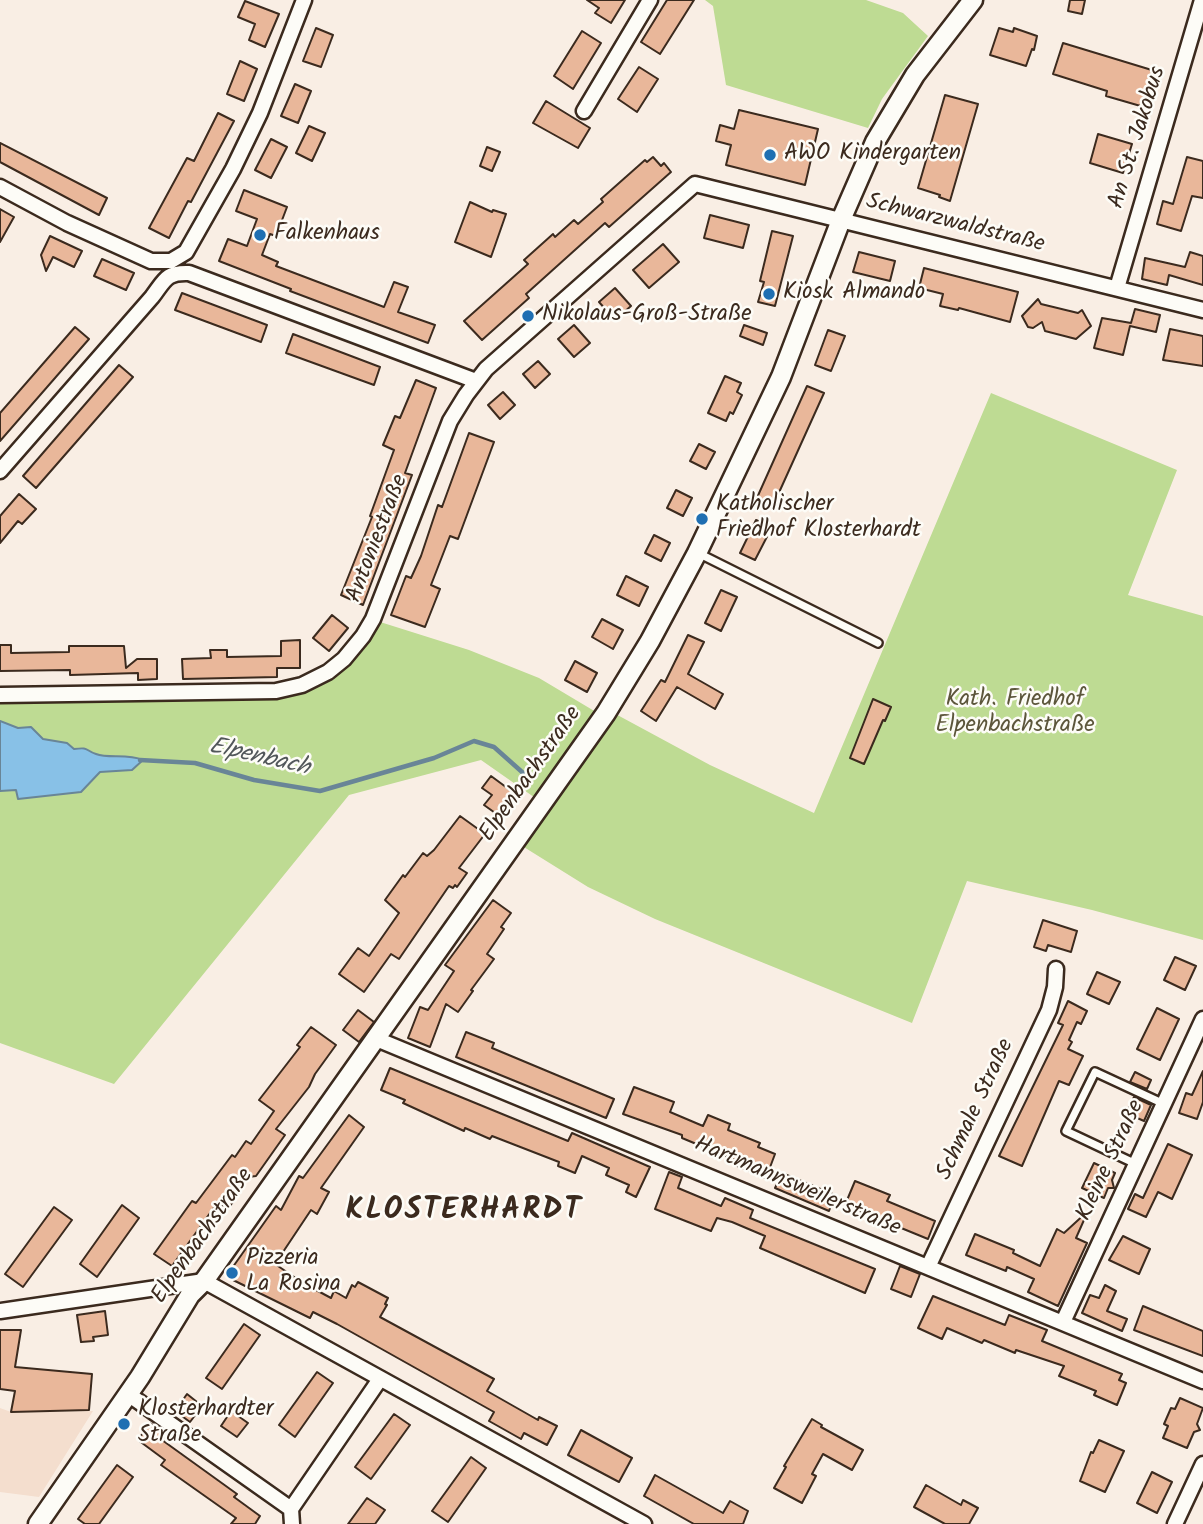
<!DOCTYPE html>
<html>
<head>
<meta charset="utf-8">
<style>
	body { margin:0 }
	canvas { display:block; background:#f9eee4 }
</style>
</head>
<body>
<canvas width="1203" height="1524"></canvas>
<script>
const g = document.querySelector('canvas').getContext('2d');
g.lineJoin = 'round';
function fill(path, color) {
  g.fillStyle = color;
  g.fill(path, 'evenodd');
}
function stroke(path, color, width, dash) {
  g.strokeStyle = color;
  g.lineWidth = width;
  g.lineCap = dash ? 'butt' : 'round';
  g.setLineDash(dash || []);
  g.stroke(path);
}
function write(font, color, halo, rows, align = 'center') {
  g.font = font + ' Kalam,sans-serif';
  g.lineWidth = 5;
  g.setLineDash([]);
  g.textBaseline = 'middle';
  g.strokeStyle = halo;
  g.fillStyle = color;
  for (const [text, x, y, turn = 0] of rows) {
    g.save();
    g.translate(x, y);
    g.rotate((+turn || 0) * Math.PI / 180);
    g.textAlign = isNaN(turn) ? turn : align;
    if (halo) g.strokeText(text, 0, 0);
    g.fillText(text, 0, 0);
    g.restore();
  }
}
fill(new Path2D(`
	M0,1408L11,1412L93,1411L39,1497L0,1492Z`), '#f4dece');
fill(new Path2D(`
	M705,0H866L903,13L928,36L882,99L868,128L726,85L713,6Z
	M991,393L1177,470L1128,595L1203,616V940L1092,910L967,881L912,1023L655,919L588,887L519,844L610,711L710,765L814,813Z
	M377,621L469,650L539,678L601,715L541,802L481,760L349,795L114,1084L0,1043V700L305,688Z`), '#bedb93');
const water = new Path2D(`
	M0,721L18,728L31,727L43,739L67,743L74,749C90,747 84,750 96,754C109,759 127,753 143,760L132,770L100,772L81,792L18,799L16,790L0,791Z`);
fill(water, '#88c1e7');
stroke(water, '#698597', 2);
stroke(new Path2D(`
	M140,760L195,763L254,780L320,791L434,758L474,741L494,747L531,780`), '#698597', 4.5);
const building = new Path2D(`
	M587,0H625L611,23L595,13L599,8Z
	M667,0H694L660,54L641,42Z
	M1070,0H1085L1082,14L1068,11Z
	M245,1L279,14L265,47L249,40L255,24L238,17Z
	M316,28L333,35L321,67L303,61Z
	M999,28L1013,32L1014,28L1037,36L1034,50L1032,49L1026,66L990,55Z
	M582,31L601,43L573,89L554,76Z
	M1063,43L1155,71L1144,107L1106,96L1107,91L1053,74Z
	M240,61L257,69L244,101L227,94Z
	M639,67L658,79L637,112L618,99Z
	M295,84L311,91L298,123L281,116Z
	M945,95L978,104L950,201L939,197L940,195L918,188Z
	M546,101L590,128L578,148L533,123Z
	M739,110L818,129L805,185L726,165L731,145L716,141L720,125L734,129Z
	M218,113L234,121L191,202L188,201L169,238L149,228L187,158L194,161Z
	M309,126L325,133L312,161L296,153Z
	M1098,134L1132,144L1123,173L1090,163Z
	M271,139L287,147L271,178L255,170Z
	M0,143L107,198L99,215L0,162Z
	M487,147L500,152L492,171L480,166Z
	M653,157L661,166L664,163L671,172L609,227L605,223L526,294L529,298L482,340L464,321L528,264L524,260L553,234L555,237L574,220L578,224L603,202L601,199L645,160L647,162Z
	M1187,157L1203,161V198L1192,196L1181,231L1157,224L1163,201L1173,204Z
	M244,190L287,207L276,236L270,234L262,255L278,262L276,266L384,307L394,282L408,287L398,312L435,325L428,343L290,291L291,289L219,261L228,239L247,246L257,219L236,211Z
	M470,202L492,212L493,210L506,214L491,257L455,242Z
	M0,209L14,217L0,242Z
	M710,215L749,225L743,248L704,238Z
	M772,231L793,236L775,306L758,302L764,282L760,281Z
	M50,236L82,251L74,267L53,257L46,271L41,255Z
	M663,244L679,262L649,288L633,270Z
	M859,252L895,261L890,281L853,272Z
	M1190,252L1203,256V285L1169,275L1167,285L1142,279L1145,258L1185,267Z
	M102,259L134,273L126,290L94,276Z
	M924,268L1018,292L1010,322L959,308L958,310L940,306L943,294L919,288Z
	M615,288L631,306L615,320L599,302Z
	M182,293L267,325L261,342L175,310Z
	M1038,299L1041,304L1078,313L1082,310L1091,326L1076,339L1045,331L1042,322L1033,328L1028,327L1022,316Z
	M1135,309L1160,315L1156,332L1130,326L1123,355L1094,348L1102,318L1131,323Z
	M574,325L590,343L574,357L558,339Z
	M744,325L767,333L763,345L740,336Z
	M75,327L89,339L0,441V413Z
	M1170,329L1203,336V366L1163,360Z
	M828,330L845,336L831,371L815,365Z
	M293,334L380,367L374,385L286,353Z
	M538,361L550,374L535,388L523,374Z
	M119,365L133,377L36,488L23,476Z
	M725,376L741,383L737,392L742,395L733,414L730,412L726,421L708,413Z
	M416,380L436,388L405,473L412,475L363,605L341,595L372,517L370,516L394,450L383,445L395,416L400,418Z
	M807,386L824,393L772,508L756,500Z
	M503,392L515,405L500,419L488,405Z
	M469,433L494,442L458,539L450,536L431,585L440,589L425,627L391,615L406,576L411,578L421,556L438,505L442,507Z
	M699,444L715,452L706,469L690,461Z
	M676,490L692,498L683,516L667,508Z
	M19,494L36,509L22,524L18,521L0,543V516Z
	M756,520L772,527L755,560L740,553Z
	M654,535L670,543L661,561L645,553Z
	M626,576L648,587L639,606L617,595Z
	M721,590L737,597L721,631L705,623Z
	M332,615L348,628L329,651L313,638Z
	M602,619L623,630L613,649L592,637Z
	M688,635L704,642L688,674L723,694L715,709L677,687L656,721L641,711L661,680L665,682Z
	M300,640V668H277V677L183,679L182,659L211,658L210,650H227V657L281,656V641Z
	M0,645H11V653L69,652V646H124L126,668L137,659H157V679L138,680V673L70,675V670L0,671Z
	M575,661L597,673L587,692L565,680Z
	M873,699L891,707L885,721L883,720L864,764L850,758Z
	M491,776L514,793L498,815L484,805L492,795L482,788Z
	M460,816L485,834L459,868L467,873L457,887L455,885L453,888L449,886L399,959L391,954L364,992L339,974L358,948L369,956L399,913L385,900L403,875L405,877L423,853L427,856L434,850Z
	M493,900L511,913L501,927L504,929L487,954L494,959L471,990L473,991L458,1012L446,1004L430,1047L408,1038L420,1007L428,1010L454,971L445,965Z
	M1043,920L1077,931L1071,952L1048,945L1046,951L1034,947Z
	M1175,957L1196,966L1185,990L1164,980Z
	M1097,972L1120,982L1109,1004L1087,994Z
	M1068,1001L1087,1011L1081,1024L1077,1022L1069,1040L1072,1042L1068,1049L1083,1056L1069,1085L1059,1081L1022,1166L999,1156L1063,1025L1058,1023Z
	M1157,1008L1179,1019L1160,1060L1137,1049Z
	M358,1010L374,1022L359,1042L343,1030Z
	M311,1027L336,1045L315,1074L309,1087L276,1129L285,1135L256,1176L241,1178L243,1187L228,1209L218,1202L172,1266L154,1254L192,1201L196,1203L232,1155L235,1157L246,1141L251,1144L274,1111L259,1100L300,1047L297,1045Z
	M466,1032L494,1043L492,1048L614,1099L606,1118L456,1057Z
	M390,1068L568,1141L572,1133L650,1167L636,1197L626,1192L629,1185L606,1175L609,1168L582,1156L575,1173L558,1166L559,1162L492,1136L490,1139L465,1128L464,1131L403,1103L405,1100L381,1090Z
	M1203,1071V1102L1197,1119L1179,1113L1186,1093L1192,1095Z
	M1135,1072L1151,1080L1147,1089L1130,1082Z
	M634,1087L674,1102L670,1112L703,1126L708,1115L730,1124L728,1130L760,1143L758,1147L775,1154L766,1178L735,1165L737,1161L682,1138V1135L623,1114Z
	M1134,1097L1151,1105L1144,1121L1126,1113Z
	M349,1115L364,1127L321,1188L329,1192L317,1214L311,1210L275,1264L303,1283L331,1298L334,1291L346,1298L352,1285L355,1287L358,1282L388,1298L385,1304L387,1305L380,1317L494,1379L487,1391L538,1420L539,1417L557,1426L547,1445L524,1433L521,1439L489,1421L494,1412L337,1324L313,1312L310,1318L231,1279L230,1271L276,1206L281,1210L299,1176L303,1178Z
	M1168,1144L1192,1155L1172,1199L1158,1192L1146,1217L1128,1209L1135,1194L1143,1198Z
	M1094,1163L1115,1173L1112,1180L1114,1188H1108L1104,1198L1082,1188Z
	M669,1172L682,1177L678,1188L721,1206L725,1198L753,1210L750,1218L875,1269L865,1293L760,1248L765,1236L732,1222L717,1218L711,1231L655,1209Z
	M782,1173L835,1195L829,1211L775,1188Z
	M855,1181L890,1195L887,1201L935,1221L928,1239L845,1205Z
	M122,1205L139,1218L97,1277L80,1264Z
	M54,1207L72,1220L23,1287L5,1274Z
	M1088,1211L1076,1238L1087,1243L1058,1306L1028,1292L1034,1279L1007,1267L1006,1271L966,1255L975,1234L1014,1250L1013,1253L1040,1266L1057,1229L1064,1233Z
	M1123,1236L1150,1249L1139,1274L1109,1260Z
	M900,1266L920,1274L911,1297L891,1289Z
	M1105,1285L1116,1291L1107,1311L1127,1319L1122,1331L1082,1313L1090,1295L1099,1298Z
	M933,1296L1005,1325L1009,1315L1047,1330L1042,1341L1122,1374L1119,1380L1126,1383L1117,1405L1094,1395L1096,1391L1059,1376L1064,1366L1016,1350L1015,1353L984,1340L982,1343L947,1328L942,1339L918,1328Z
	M1143,1306L1203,1331V1356L1134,1330Z
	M105,1311L108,1335L93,1337L94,1341L81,1342L77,1315Z
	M244,1324L260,1335L222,1389L206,1378Z
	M0,1330H21L15,1367L92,1374L89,1410L11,1412L15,1391L0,1389Z
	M317,1372L333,1383L295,1437L279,1425Z
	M187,1394L202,1406L190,1422L175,1411Z
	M1180,1398L1203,1408L1197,1424L1200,1430L1194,1432L1187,1448L1163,1438L1168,1426L1164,1424L1171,1408L1175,1409Z
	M231,1411L248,1423L237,1437L221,1426Z
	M394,1414L410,1425L371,1479L355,1467Z
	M812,1419L822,1425L821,1427L863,1450L852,1470L823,1454L812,1474L816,1476L802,1503L774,1488L786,1467L784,1466Z
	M150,1423L166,1434L162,1440L237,1494L234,1497L260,1516L255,1524H231L236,1518L161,1465L165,1460L138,1440Z
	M581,1430L632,1458L619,1482L568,1455Z
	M1099,1440L1124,1451L1105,1492L1080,1481L1091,1452L1093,1453Z
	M471,1457L486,1468L448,1522L432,1511Z
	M117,1465L133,1477L99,1524H85L78,1519Z
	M1152,1472L1172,1482L1157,1513L1137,1503Z
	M655,1475L723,1513L730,1501L748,1511L743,1524H694L644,1496Z
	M926,1485L961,1505L963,1500L978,1508L969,1524H945L914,1507Z
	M367,1498L385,1510L375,1524H348Z`);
fill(building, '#e9b79a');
stroke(building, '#3b2a1e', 2);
const service = new Path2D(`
	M698,553L878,643
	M1136,1164L1066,1131L1095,1072L1164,1104`);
const minor = new Path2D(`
	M584,111L650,0
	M0,187L67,223L151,261H171L186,252L233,169L260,113L304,0
	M1117,288L1202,0
	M0,471L152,297C165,280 166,272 189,273L476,381
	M0,695L276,691L302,685L328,672L344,659L363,636L373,619L450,421L466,395L486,369L695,184L1203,310
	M374,1038L1203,1381
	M928,1267L1049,1010L1055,987L1056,969
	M0,1311L204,1281L644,1524
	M1063,1322L1203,1019
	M128,1394L291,1509
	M292,1524L291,1509L380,1379
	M1175,1524L1203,1464`);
const tertiary = new Path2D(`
	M38,1524L140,1377L190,1295L204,1281L606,713L650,641L697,553L781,377L841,220L875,142L915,75L973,0`);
stroke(service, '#3b2a1e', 12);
stroke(minor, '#3b2a1e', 19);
stroke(tertiary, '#3b2a1e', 23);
stroke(service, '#fdfcf7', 7);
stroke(minor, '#fdfcf7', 14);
stroke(tertiary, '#fdfcf7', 18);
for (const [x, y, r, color] of [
	[770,155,7,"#1f6fb2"],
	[260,235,7,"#1f6fb2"],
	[769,294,7,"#1f6fb2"],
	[528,316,7,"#1f6fb2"],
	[702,519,7,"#1f6fb2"],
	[232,1273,7,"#1f6fb2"],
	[124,1424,7,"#1f6fb2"]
]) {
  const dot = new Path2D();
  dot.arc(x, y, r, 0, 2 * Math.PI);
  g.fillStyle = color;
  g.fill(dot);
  stroke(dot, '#fdfcf7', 2.5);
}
write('23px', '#3b2a1e', '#fdfcf7', [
	["An St. Jakobus",1139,138,-73],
	["Schwarzwaldstraße",955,225,14],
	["Antoniestraße",379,539,-69],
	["Elpenbachstraße",532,775,-55],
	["Schmale Straße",977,1110,-65],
	["Kleine Straße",1112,1161,-65],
	["Hartmannsweilerstraße",797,1188,23],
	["Elpenbachstraße",204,1237,-55]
]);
write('23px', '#3b2a1e', '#fdfcf7', [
	["AWO Kindergarten",784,155],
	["Falkenhaus",274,235],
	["Kiosk Almando",783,294],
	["Nikolaus-Groß-Straße",542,316],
	["Katholischer",716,506],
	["Friedhof Klosterhardt",716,532],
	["Pizzeria",246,1260],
	["La Rosina",246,1286],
	["Klosterhardter",138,1411],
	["Straße",138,1437]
], 'left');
write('23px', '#5c563b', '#fdfcf7', [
	["Kath. Friedhof",1015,701],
	["Elpenbachstraße",1015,727]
]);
write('italic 24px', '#52575a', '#fdfcf7', [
	["Elpenbach",259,759,13]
]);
g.letterSpacing = '2px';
write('bold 30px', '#3b2a1e', '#fdfcf7', [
	["KLOSTERHARDT",464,1213]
]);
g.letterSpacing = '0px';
</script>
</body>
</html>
